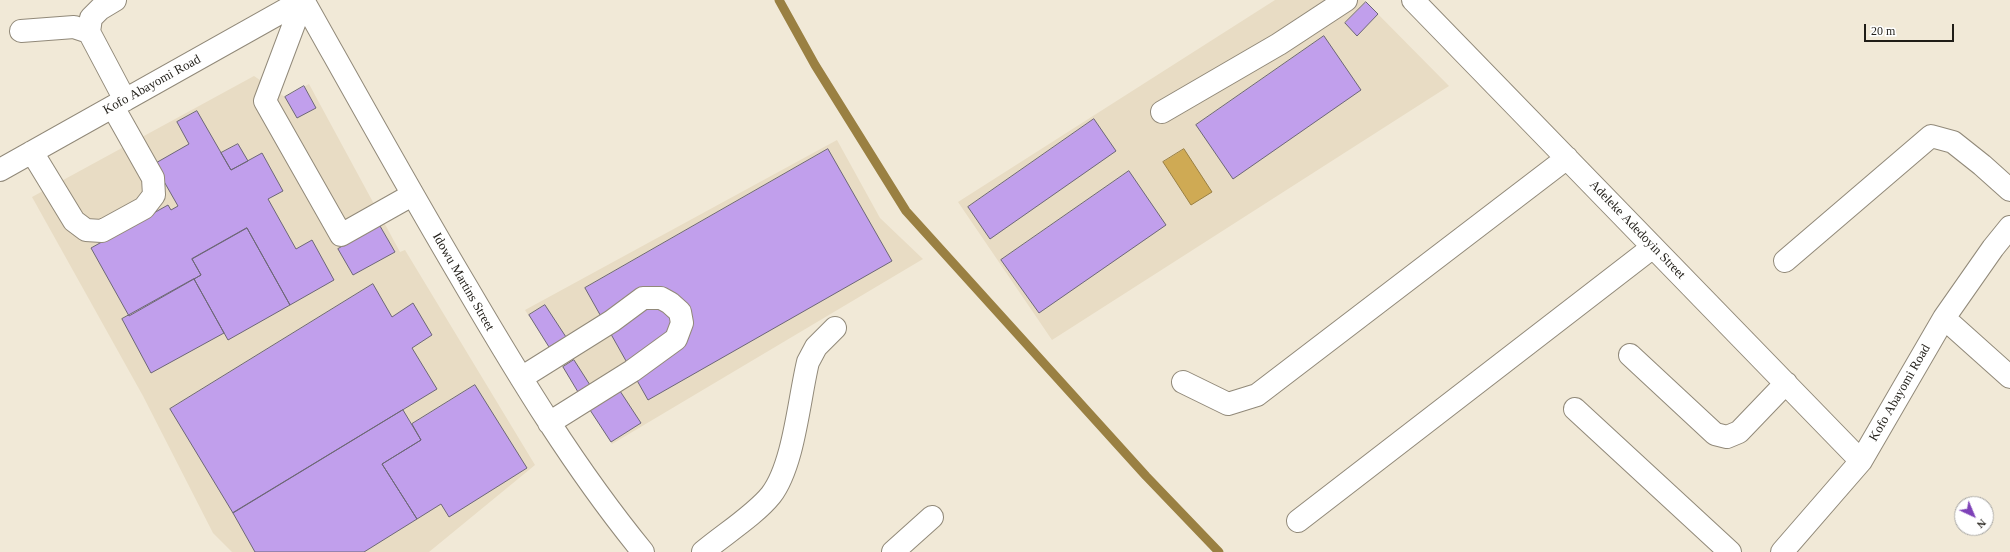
<!DOCTYPE html>
<html>
<head>
<meta charset="utf-8">
<style>
	body { margin:0 }
	#map { position:relative; width:2010px; height:552px; overflow:hidden; background:#f1e9d7; font-family:Georgia,serif }
	canvas { display:block }
	.north { position:absolute; left:1954px; top:496px; width:40px; height:40px; box-sizing:border-box; background:#fff; border:1px solid #a6a5a2; border-radius:50%; rotate:136deg; font-size:11px; font-weight:700; line-height:16px; text-align:center; color:#201d17 }
	.north::after { content:''; display:block; margin:auto; width:14px; height:18px; background:#7d41b7; clip-path:polygon(50% 0,100% 100%,50% 72%,0 100%) }
	.scale { position:absolute; left:1864px; top:24px; width:90px; height:18px; box-sizing:border-box; border:2px solid #201d17; border-top:0; padding-left:5px; font-size:12px; line-height:14px; white-space:nowrap; color:#201d17; -webkit-text-stroke:3px #fff; paint-order:stroke }
</style>
</head>
<body>
<div id="map">
<canvas width="2010" height="552"></canvas>
<div class="north">N</div>
<div class="scale">20 m</div>
</div>
<script>
const g = document.querySelector('canvas').getContext('2d');
g.lineJoin = 'round';
function fill(path, color) {
  g.fillStyle = color;
  g.fill(path, 'evenodd');
}
function stroke(path, color, width, dash) {
  g.strokeStyle = color;
  g.lineWidth = width;
  g.lineCap = dash ? 'butt' : 'round';
  g.setLineDash(dash || []);
  g.stroke(path);
}
function write(font, color, halo, rows, align = 'center') {
  g.font = font + ' Georgia,serif';
  g.lineWidth = 3;
  g.setLineDash([]);
  g.textBaseline = 'middle';
  g.strokeStyle = halo;
  g.fillStyle = color;
  for (const [text, x, y, turn = 0] of rows) {
    g.save();
    g.translate(x, y);
    g.rotate((+turn || 0) * Math.PI / 180);
    g.textAlign = isNaN(turn) ? turn : align;
    if (halo) g.strokeText(text, 0, 0);
    g.fillText(text, 0, 0);
    g.restore();
  }
}
fill(new Path2D(`
	M1275,0H1364L1449,86L1052,340L958,202Z
	M254,76L285,97L309,84L400,252L405,250L535,465L429,552H232L213,533L143,396L32,197Z
	M837,140L880,218L923,259L612,444L525,310Z`), '#e8dcc4');
const water = new Path2D(`
	M1184,149L1212,192L1191,205L1163,162Z`);
fill(water, '#cfaa54');
stroke(water, '#9a8042', 1);
stroke(new Path2D(`
	M779,0L815,65L906,211L1146,476L1219,552`), '#9a8042', 9);
const building = new Path2D(`
	M1366,2L1378,14L1357,36L1345,23Z
	M1324,36L1361,90L1233,179L1196,125Z
	M304,86L316,108L297,118L285,97Z
	M197,111L231,170L262,153L283,191L268,199L296,249L312,240L334,280L290,305L247,228L192,259L201,275L129,316L91,248L168,205L171,210L178,206L154,164L189,144L177,122Z
	M1094,119L1116,151L990,239L968,207Z
	M238,144L248,161L231,170L221,153Z
	M828,149L892,261L648,400L585,288Z
	M1129,171L1166,225L1039,313L1001,260Z
	M380,226L395,252L353,275L338,249Z
	M247,228L290,305L228,340L194,279L201,275L192,259Z
	M194,279L224,333L151,373L122,319Z
	M373,284L392,317L413,303L432,335L412,348L437,389L233,513L170,409Z
	M545,305L566,337L549,347L529,315Z
	M574,360L590,385L578,392L563,367Z
	M475,385L527,468L449,517L441,504L417,519L382,464L421,440L412,424Z
	M620,391L641,423L611,442L590,410Z
	M403,410L421,440L382,464L417,519L364,552H255L233,513Z`);
fill(building, '#c19fec');
stroke(building, '#6d6777', 1);
const minor = new Path2D(`
	M115,0L100,9L91,18L89,32L125,100
	M303,0C357,96 410,192 466,286C520,378 575,469 643,552
	M303,0L265,101L341,235L412,195
	M1413,0L1861,461
	M21,31L74,27L89,32
	M1162,112L1279,44L1346,0
	M32,152L74,221L86,230L102,231L144,208L154,195L153,178L113,107
	M0,170L303,0
	M1785,261L1931,136L1953,142L1982,165L2010,190
	M1944,318L2010,377
	M1630,355L1715,434L1727,437L1739,432L1786,383
	M521,378L612,321L643,298H661L670,303L680,312L682,323L676,339L632,371L549,423
	M1183,382L1228,404L1257,395L1567,158
	M1575,409L1730,552
	M1298,521L1653,247
	M703,552C723,535 755,515 771,495C794,465 799,399 808,362L816,347L835,328
	M893,552L932,517
	M1782,552L1861,461L1944,318L1993,248L2010,227`);
stroke(minor, '#918979', 24);
stroke(minor, '#fff', 22);
write('13px', '#201d17', '#fff', [
	["Kofo Abayomi Road",152,85,-29],
	["Adeleke Adedoyin Street",1637,230,46],
	["Idowu Martins Street",463,282,60],
	["Kofo Abayomi Road",1900,393,-60]
]);
</script>
</body>
</html>
